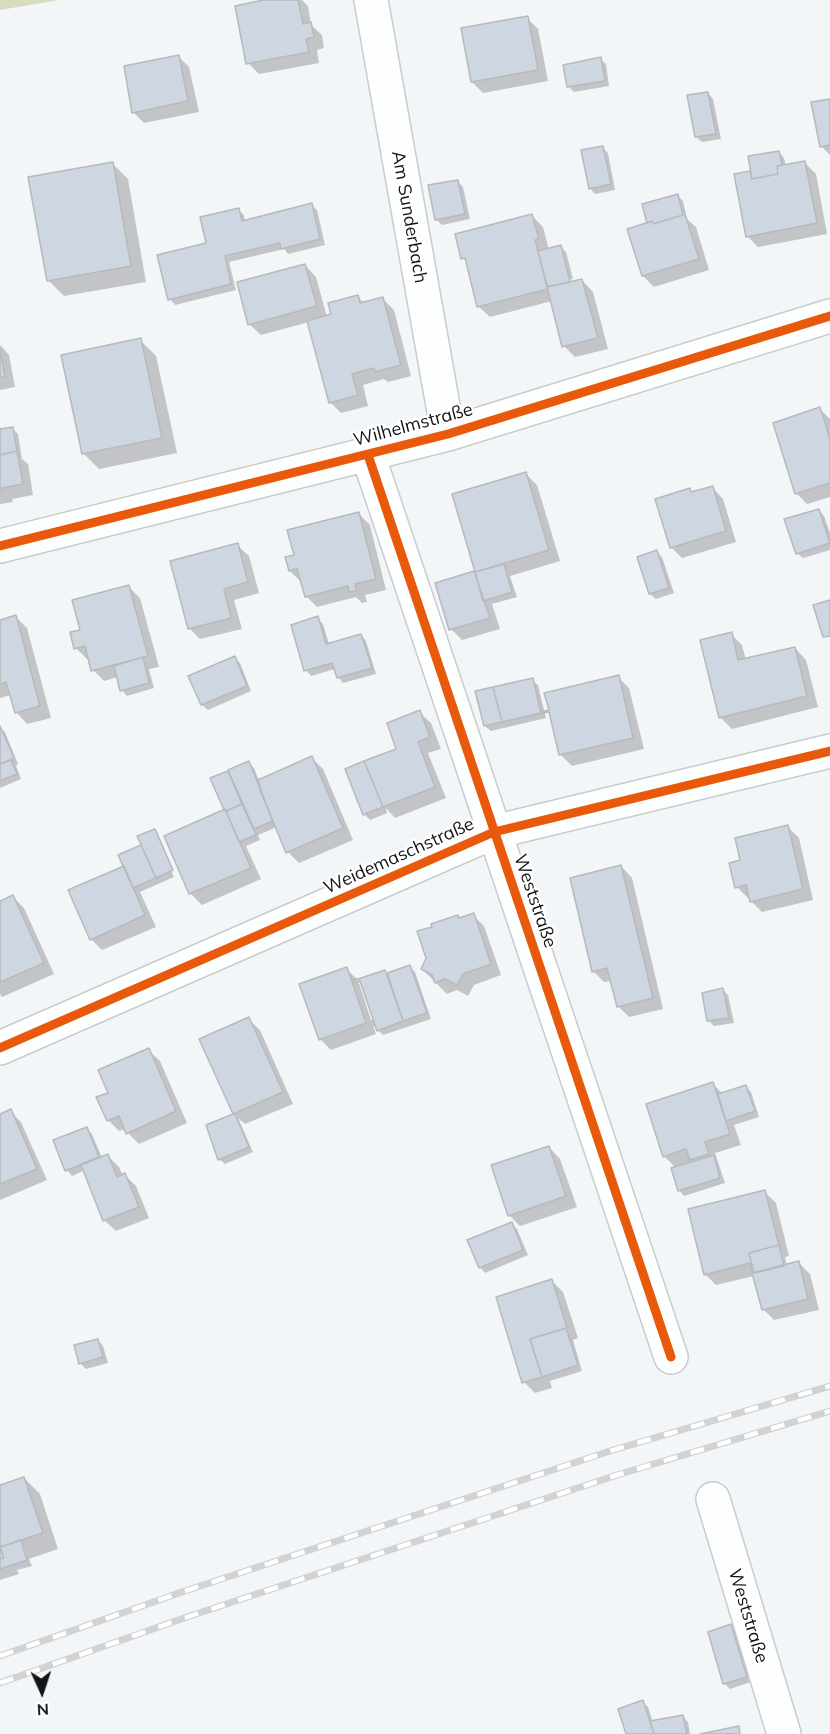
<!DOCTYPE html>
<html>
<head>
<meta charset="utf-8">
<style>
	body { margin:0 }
	#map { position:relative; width:830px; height:1734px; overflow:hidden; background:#f3f6f9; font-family:Mulish,sans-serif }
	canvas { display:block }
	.north { position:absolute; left:12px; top:1662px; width:60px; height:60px; -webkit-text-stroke:4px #fff; paint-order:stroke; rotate:177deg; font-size:16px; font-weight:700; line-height:24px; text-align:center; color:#121416 }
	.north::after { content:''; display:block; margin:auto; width:21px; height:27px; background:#121416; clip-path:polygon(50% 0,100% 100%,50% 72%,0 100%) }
</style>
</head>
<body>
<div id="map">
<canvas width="830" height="1734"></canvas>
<div class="north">N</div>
</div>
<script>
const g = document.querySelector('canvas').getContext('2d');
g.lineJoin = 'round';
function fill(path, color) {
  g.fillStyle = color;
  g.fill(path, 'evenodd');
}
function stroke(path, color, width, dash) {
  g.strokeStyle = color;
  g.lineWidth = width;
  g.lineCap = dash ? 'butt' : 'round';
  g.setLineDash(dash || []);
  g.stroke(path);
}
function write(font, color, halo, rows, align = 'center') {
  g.font = font + ' Mulish,sans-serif';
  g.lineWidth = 4.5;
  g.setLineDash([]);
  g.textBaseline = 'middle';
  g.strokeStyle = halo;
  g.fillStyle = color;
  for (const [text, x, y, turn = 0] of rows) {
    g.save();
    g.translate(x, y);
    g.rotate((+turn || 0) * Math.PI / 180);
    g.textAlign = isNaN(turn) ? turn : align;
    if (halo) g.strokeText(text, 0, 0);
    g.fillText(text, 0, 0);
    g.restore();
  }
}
fill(new Path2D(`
	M0,0H59L0,10Z`), '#d8ddc0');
fill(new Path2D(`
	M272,0H302L308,6L311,25L322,35L324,48L317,50L319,63L259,74L248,63Z
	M527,18L538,29L548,81L483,93L472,82Z
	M178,56L189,67L199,112L144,123L133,112Z
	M600,59L606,64L609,86L574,92L569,87L565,66Z
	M708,93L713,99L721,139L702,142L696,137Z
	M830,100V155L821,146Z
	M602,147L608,153L615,190L595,194L590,188Z
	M779,152L784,158L786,166L805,163L816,174L827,234L758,247L747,236L750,173L753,176Z
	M112,163L128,179L146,282L64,296L48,280Z
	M457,181L463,187L470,219L442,225L436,219Z
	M677,195L683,201L687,219L696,227L709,270L654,287L643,276L650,224Z
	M311,205L317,210L325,245L288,254L284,249L229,262L236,290L175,305L170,299L208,244L238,210L244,215L245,221Z
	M532,216L543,227L549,250L561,247L566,252L573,279L554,284L582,280L593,292L608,349L575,357L564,346L552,301L490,317L478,306L468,263L463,258Z
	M305,265L316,277L327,317L333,315L357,296L364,303L382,298L394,310L411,376L388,382L384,379L363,385L368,406L341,413L330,402L309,322L261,335L249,324Z
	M140,340L156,356L177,453L99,469L83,453Z
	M0,345L9,355L15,387L0,390Z
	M820,409L830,419V497L807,504L796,493Z
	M0,426L1,430L12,428L18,434L22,459L28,464L33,495L12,499L13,502L0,504Z
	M526,474L537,485L560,561L510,576L517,597L492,604L500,629L462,640L451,629L437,584L476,572L453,495Z
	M712,487L723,499L736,542L682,558L671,547L690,490L693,493Z
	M819,510L824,516L830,533V550L803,558L797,553Z
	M358,513L370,525L386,590L365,595L367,602L362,603L356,597L317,607L306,596L301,582L290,571Z
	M237,545L249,556L259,593L234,600L242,629L200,639L189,628Z
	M657,552L662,557L674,593L656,599L650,594Z
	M129,587L140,598L159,667L149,669L154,688L127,696L122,690L118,677L104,681L93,670L89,659H87L76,648L82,631Z
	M16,617L27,628L51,718L27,724L16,712L11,695L0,698V621Z
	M317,618L323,624L329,644L361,635L366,641L376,674L343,683L338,677L335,669L311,676L306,670Z
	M731,634L742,645L746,660L795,648L806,660L818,707L732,729L720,717Z
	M234,658L240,663L251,691L208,710L202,705L190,677Z
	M618,677L629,688L644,749L572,766L561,755L546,694Z
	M532,680L538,685L546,718L491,731L485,726Z
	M419,712L431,723L441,749L428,753L446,798L395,818L386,808L387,813L370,820L364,814Z
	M0,727L5,732L18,764L16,766L21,779L0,788Z
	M312,758L323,769L353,840L299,863L288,852L277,827L258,835L260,840L246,846L261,879L202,905L190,893L166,836L227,810L212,779L249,763L254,768L259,781Z
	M788,827L799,838L813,900L762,912L751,901L750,898H748L737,887L742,861Z
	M154,830L159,835H156L174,877L140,892L156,927L102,950L91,939L125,867L120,856L143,846Z
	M621,866L632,878L663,1009L629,1017L618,1006L612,981L604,982L593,971Z
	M13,897L24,908L54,974L2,997L0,994V903Z
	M473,915L484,926L501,975L474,985L468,996L457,990L447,994L422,969L460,919Z
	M410,967L415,972L431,1019L383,1035L373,1025L376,1034L331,1050L320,1039L346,969L358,980L371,1020L374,1019L385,972L387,974Z
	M723,990L728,995L734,1023L714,1026L709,1021Z
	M248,1019L260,1030L293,1104L245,1124L238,1118L253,1152L225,1164L219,1159L208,1126L236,1115L234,1113Z
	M148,1050L160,1061L187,1123L139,1144L128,1133L126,1129L119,1131L108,1120L110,1094Z
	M713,1084L723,1094L746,1087L751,1092L759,1117L734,1125L741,1145L715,1153L725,1183L684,1196L679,1190L676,1168L664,1156Z
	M10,1111L21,1122L47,1180L0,1200V1116Z
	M87,1129L92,1134L102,1158L108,1156L119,1167L123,1176L125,1175L136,1186L149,1218L116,1231L104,1220L85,1170L72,1176L67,1170Z
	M549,1147L560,1159L577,1207L520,1226L509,1215Z
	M765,1192L776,1203L789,1256L785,1257L787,1266L799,1263L810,1274L819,1310L774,1320L763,1309L754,1276L716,1285L705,1274Z
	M511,1224L517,1229L528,1255L485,1273L480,1267Z
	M552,1281L563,1292L578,1338L573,1340L582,1371L550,1381L552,1388L535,1393L524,1382Z
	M98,1340L103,1346L108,1363L86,1369L80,1363Z
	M24,1478L40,1494L58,1549L29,1559L32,1566L17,1570L19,1574L0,1580V1486Z
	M731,1626L736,1632L751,1682L730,1689L724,1683Z
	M642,1702L648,1707L653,1722L682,1716L688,1722L690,1734H628Z`), '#0003');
const building = new Path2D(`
	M263,0H298L303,24L311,22L314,37L306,39L309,52L246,64L235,6Z
	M528,16L538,70L471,82L461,28Z
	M179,55L188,101L132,113L124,66Z
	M601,57L605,81L567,87L563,65Z
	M708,92L716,134L695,137L687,95Z
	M830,99V145L820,147L811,102Z
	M603,146L611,184L589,189L581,150Z
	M779,151L782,165L777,166L778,174L752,179L748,156Z
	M805,161L817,223L746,237L734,174L750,171L752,179L778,174L777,166Z
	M113,162L131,266L47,281L28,177Z
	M458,180L465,214L435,220L428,185Z
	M678,194L683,215L653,224L652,221L647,223L642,204Z
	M312,203L320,239L281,249L280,243L225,256L231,284L168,300L157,255L206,243L200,217L239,208L242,221Z
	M684,211L699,259L642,276L627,229L652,221L653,224L683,215L682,212Z
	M532,214L539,239L535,240L548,289L477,307L465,258L461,259L455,234Z
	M561,245L570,282L547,287L538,251Z
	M305,264L317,306L248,325L237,282Z
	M582,279L598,338L562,347L547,287Z
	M358,295L360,303L383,297L401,365L375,372L374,368L352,374L358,395L329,403L307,321L331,314L328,303Z
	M141,338L162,438L82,454L61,355Z
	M0,350L5,377H0Z
	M820,407L830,439V483L795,494L773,423Z
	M13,427L17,451L0,455V429Z
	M17,451L23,484L2,488L3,491L0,492V455Z
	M526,472L549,550L475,572L452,494Z
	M713,486L726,531L670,548L655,499L690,488L691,492Z
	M819,509L830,543L796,554L784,519Z
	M359,512L376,579L355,584L357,591L349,592L348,586L305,597L297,569L289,571L285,557L294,555L287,530Z
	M238,543L248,582L224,589L231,618L188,629L170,561Z
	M657,550L669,588L649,594L637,557Z
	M504,564L512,592L483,601L475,572Z
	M474,571L490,618L449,630L435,583Z
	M129,585L148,656L91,671L85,646L74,649L70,632L80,630L72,600Z
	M830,600V636L823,637L813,605Z
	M16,615L40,706L15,713L6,682L0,684V620Z
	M318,616L326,644L361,634L372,668L337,678L332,663L304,671L291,625Z
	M732,632L738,660L795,647L807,696L719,718L700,640Z
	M235,656L247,686L201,705L188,676Z
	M143,657L149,683L120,691L114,666Z
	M619,675L633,738L559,755L549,712L541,713V712L549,710L544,693Z
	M533,678L541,713L502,722L493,687Z
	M493,687L502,722L484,726L475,691Z
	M420,710L430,737L418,742L435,787L383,807L364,761L396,749L387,723Z
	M0,726L14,758L0,764Z
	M312,756L343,828L286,853L260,790L261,789L258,780Z
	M11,760L17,774L0,781V764Z
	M249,761L273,821L254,829L228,770Z
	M364,761L383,807L363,815L345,769Z
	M228,771L242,804L226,811L224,810L210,778Z
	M242,804L256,835L239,842L226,811Z
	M225,809L251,868L189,894L164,836Z
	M788,825L803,889L750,902L746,885L735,888L729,863L740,860L735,838Z
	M155,829L173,870L156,878L137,836Z
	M141,845L156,878L133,888L118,855Z
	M621,865L653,998L617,1007L607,968L592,972L570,878Z
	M124,866L145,915L90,940L68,890Z
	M13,895L44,963L0,982V901Z
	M474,913L491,964L463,974L457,985L445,979L435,983L432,975L421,969L426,958L417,931L432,927L431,924L458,915L459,918Z
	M410,965L427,1013L403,1021L387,973Z
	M347,967L366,1023L319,1040L299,984Z
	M385,970L403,1021L377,1031L360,981L353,983L352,981Z
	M723,988L729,1018L707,1021L702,993Z
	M249,1017L283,1092L233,1114L199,1039Z
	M149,1048L176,1111L126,1134L119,1116L107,1121L96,1097L108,1093L98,1070Z
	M713,1082L730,1134L705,1142L709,1154L690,1160L686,1149L663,1157L646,1104Z
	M746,1085L755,1111L726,1121L718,1094Z
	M11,1109L37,1169L0,1184V1114Z
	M233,1114H235L249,1147L218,1160L206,1125Z
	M87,1127L99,1157L65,1171L53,1140Z
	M549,1146L566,1196L508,1216L491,1165Z
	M108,1154L117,1177L125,1173L139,1207L103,1221L81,1165Z
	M714,1155L720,1178L678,1191L671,1168Z
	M765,1190L779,1245L749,1253L754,1273H752L750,1263L704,1275L688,1209Z
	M512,1222L523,1250L479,1268L467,1240Z
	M779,1245L784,1266L754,1273L749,1253Z
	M799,1261L808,1299L762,1310L752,1273Z
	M552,1279L567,1328L530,1339L542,1377L522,1383L496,1297Z
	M566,1328L578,1365L542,1377L530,1339Z
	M98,1339L103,1357L79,1364L74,1345Z
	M24,1477L43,1533L0,1547L4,1558L0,1559V1485Z
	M21,1540L27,1560L0,1569V1559L4,1558L0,1547Z
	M731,1624L747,1677L723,1684L708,1632Z
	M643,1700L654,1734H626L618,1709Z
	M683,1715L687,1734H654L650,1721Z
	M739,1726L740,1734H700Z`);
fill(building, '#ced7e1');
stroke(building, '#b7b9bb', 1.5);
const minor = new Path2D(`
	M371,0L448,434
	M368,455L671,1357
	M0,546L448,434L830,316
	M0,1048L494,832L830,751
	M713,1499L784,1734`);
stroke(minor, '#c9cbce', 36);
stroke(minor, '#fdfefe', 33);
const rail = new Path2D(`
	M0,1656L179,1593L610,1451L830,1386
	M0,1683L187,1617L617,1475L830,1411`);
stroke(rail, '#d2d2d3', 7);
stroke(rail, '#fff', 4.5, [14]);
stroke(new Path2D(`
	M368,455L671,1357
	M0,546L448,434L830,316
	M0,1048L494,832L830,751`), '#e8590c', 9);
write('18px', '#121416', '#fff', [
	["Am Sunderbach",409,217,80],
	["Wilhelmstraße",413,425,-15],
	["Weidemaschstraße",399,856,-24],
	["Weststraße",535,901,71],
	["Weststraße",748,1616,73]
]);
</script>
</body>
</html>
